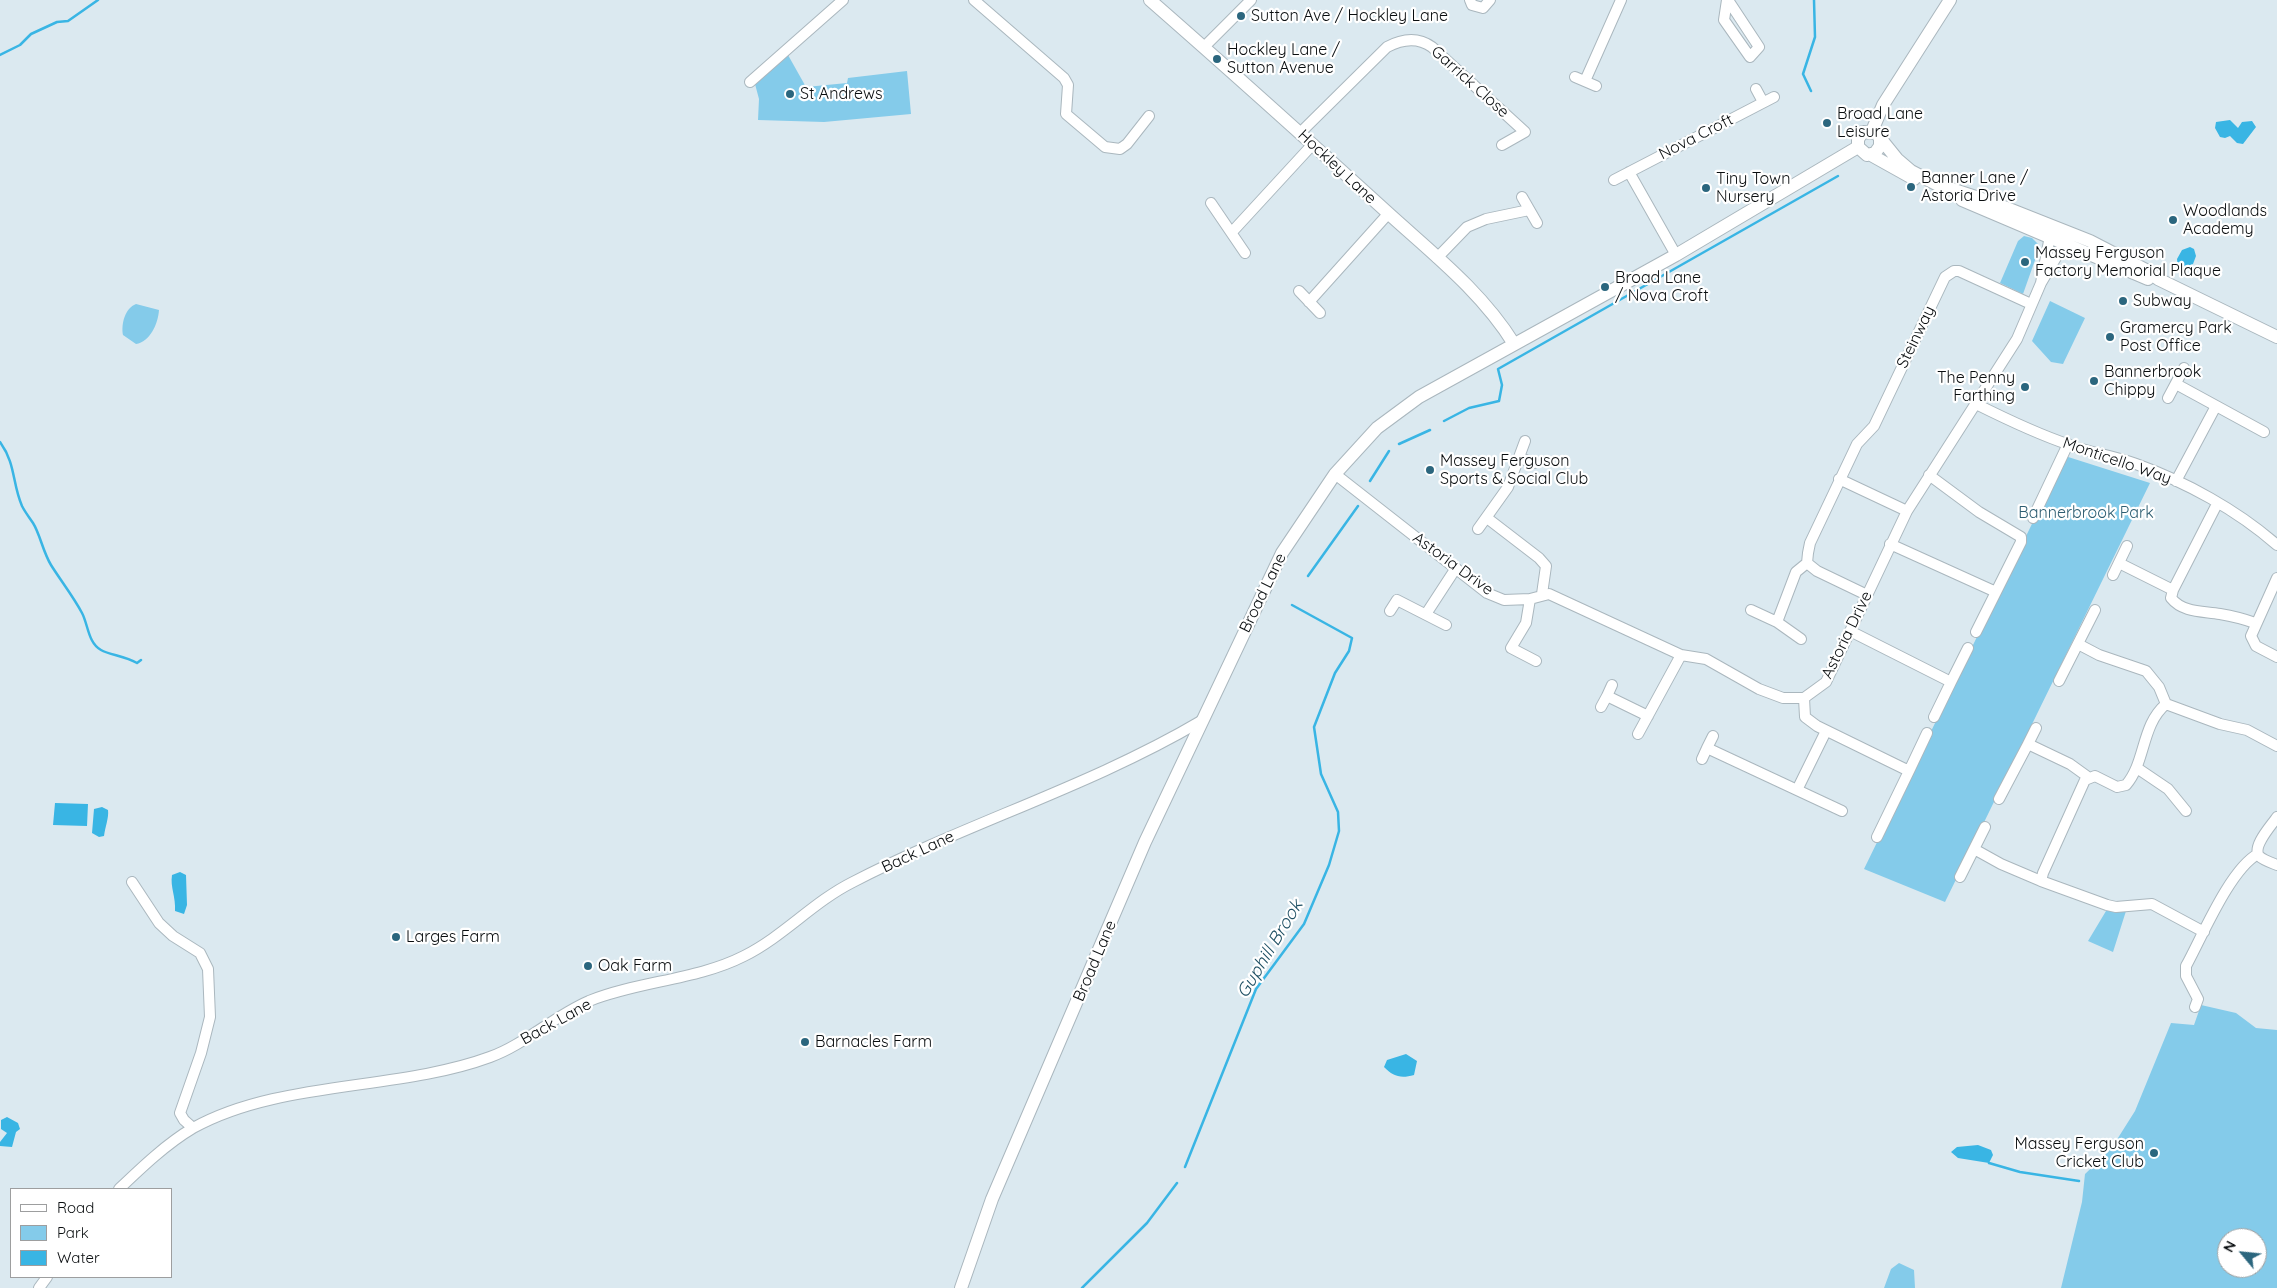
<!DOCTYPE html>
<html>
<head>
<meta charset="utf-8">
<style>
	body { margin:0 }
	#map { position:relative; width:2277px; height:1288px; overflow:hidden; background:#dbe9f0; font-family:Quicksand,sans-serif }
	canvas { display:block }
	.legend { position:absolute; left:10px; top:1188px; width:162px; height:90px; box-sizing:border-box; background:#fff; border:1px solid #9d9e9f; margin:0; padding:6px 9px; list-style:none; font-size:15px; color:#090d0f }
	.legend li { display:flex; align-items:center; gap:10px; height:25px }
	.legend b { width:25px; border:1px solid #9d9e9f }
	.north { position:absolute; left:2217px; top:1228px; width:50px; height:50px; box-sizing:border-box; background:#fff; border:1px solid #9d9e9f; border-radius:50%; rotate:298deg; font-size:14px; font-weight:700; line-height:20px; text-align:center; color:#090d0f }
	.north::after { content:''; display:block; margin:auto; width:18px; height:22px; background:#2b667e; clip-path:polygon(50% 0,100% 100%,50% 72%,0 100%) }
</style>
</head>
<body>
<div id="map">
<canvas width="2277" height="1288"></canvas>
<ul class="legend">
<li><b style="height:6px;background:#fff"></b>Road</li>
<li><b style="height:14px;background:#84cbea"></b>Park</li>
<li><b style="height:14px;background:#39b5e4"></b>Water</li>
</ul>
<div class="north">N</div>
</div>
<script>
const g = document.querySelector('canvas').getContext('2d');
g.lineJoin = 'round';
function fill(path, color) {
  g.fillStyle = color;
  g.fill(path, 'evenodd');
}
function stroke(path, color, width, dash) {
  g.strokeStyle = color;
  g.lineWidth = width;
  g.lineCap = dash ? 'butt' : 'round';
  g.setLineDash(dash || []);
  g.stroke(path);
}
function write(font, color, halo, rows, align = 'center') {
  g.font = font + ' Quicksand,sans-serif';
  g.lineWidth = 4.5;
  g.setLineDash([]);
  g.textBaseline = 'middle';
  g.strokeStyle = halo;
  g.fillStyle = color;
  for (const [text, x, y, turn = 0] of rows) {
    g.save();
    g.translate(x, y);
    g.rotate((+turn || 0) * Math.PI / 180);
    g.textAlign = isNaN(turn) ? turn : align;
    if (halo) g.strokeText(text, 0, 0);
    g.fillText(text, 0, 0);
    g.restore();
  }
}
fill(new Path2D(`
	M788,55L806,87L847,83L848,78L907,71L911,114L824,122L758,120L759,99L755,84Z
	M2024,236L2032,238L2040,246L2023,294L2000,283L2018,241Z
	M2050,301L2085,318L2063,364L2051,362L2032,341Z
	M136,304L159,310C158,324 150,342 136,344L123,335C121,324 125,308 136,304Z
	M2065,456L2150,483L1945,902L1864,869Z
	M2106,911H2126L2113,952L2088,941Z
	M2201,1005L2236,1013L2256,1028L2277,1030V1288H2061L2082,1202L2085,1174L2111,1149L2135,1111L2171,1023L2194,1025ZM2227,1238H2257V1268H2227Z
	M1899,1263L1914,1270L1915,1288H1884L1891,1269Z`), '#84cbea');
fill(new Path2D(`
	M2230,120L2238,128L2242,122L2252,121L2256,127L2243,144L2237,143L2230,136L2225,138L2220,137L2215,128L2216,122Z
	M2190,247L2194,249L2196,256L2193,264L2178,269L2177,259L2182,250Z
	M55,803L88,804L87,826L53,825Z
	M102,807L108,810C109,818 105,827 104,836L99,837L92,833L94,809Z
	M180,872L186,875L187,905L184,914L175,911C176,897 170,887 172,875Z
	M1406,1054L1417,1061L1414,1075C1400,1079 1393,1076 1384,1067L1387,1060Z
	M7,1117L18,1123L20,1129L16,1132L12,1147L0,1146V1142L7,1133L1,1129V1120Z
	M1978,1145L1991,1150L1993,1155L1989,1163L1958,1158L1951,1152L1957,1147Z`), '#39b5e4');
stroke(new Path2D(`
	M0,55L20,45L31,34L57,22L68,21L98,0
	M1811,91L1803,74L1815,37L1814,0
	M1444,421L1469,408L1499,401L1502,385L1498,369L1838,176
	M0,442C16,464 12,483 22,506C25,512 29,517 33,523C40,534 43,552 51,565C61,581 73,596 82,613C88,624 88,643 101,650C110,655 125,656 137,663L141,660
	M1399,444L1430,430
	M1370,481L1389,451
	M1308,576L1358,506
	M1989,1163L2020,1172L2079,1181
	M1185,1167L1256,989L1304,924L1329,865L1339,831L1338,812L1321,774L1314,727L1335,673L1349,651L1352,638L1292,605
	M1082,1288L1147,1223L1177,1183`), '#39b5e4', 2.5);
const minor = new Path2D(`
	M974,0L1064,78L1068,85L1066,114L1105,147L1120,149L1127,144L1149,116
	M1470,0L1472,5L1483,8L1490,0
	M1727,0L1724,20L1750,57L1759,47L1728,0
	M1204,47L1251,0
	M1575,77L1596,86
	M1585,81L1621,0
	M750,82L843,0
	M1756,89L1763,102
	M1301,132L1387,47C1402,39 1418,37 1432,47L1525,132L1502,145
	M1629,172L1676,255
	M1614,180L1774,97
	M1522,197L1537,223
	M1211,203L1245,253
	M2051,231L2041,283L2064,244L2061,237
	M1232,232L1313,144
	M1437,258L1467,227L1486,219L1529,210
	M1299,291L1320,313
	M1309,302L1388,214
	M2176,384L2264,432
	M2168,398L2184,368
	M1976,404C2006,419 2037,434 2070,445C2091,453 2114,456 2136,464C2186,482 2237,510 2277,545
	M1520,458L1534,463
	M1335,474L1487,593L1504,600L1530,599L1549,594L1681,655L1706,659L1759,689L1783,698H1804L1826,682L1907,511L2017,339L2041,283
	M1839,479L1907,511
	M2176,481L2216,406
	M2217,504L2173,590L2171,598C2183,613 2203,611 2220,614C2232,616 2244,619 2255,623
	M1487,518L1539,558L1546,566L1542,594
	M2033,518L2068,444
	M1478,529L1508,487L1525,441
	M1890,544L1996,592L2021,542V537L1979,512L1929,475
	M2119,563L2173,590
	M2113,575L2127,546
	M2277,578L2251,636L2256,646L2277,657
	M1867,595L1817,571L1807,563L1808,553L1810,543L1857,444L1874,426L1945,277L1954,271H1959L2031,304
	M1530,599L1526,623L1511,648L1536,661
	M1751,610L1777,622L1801,639
	M1390,611L1397,600L1446,625
	M1426,614L1456,568
	M1777,622L1796,572L1807,563
	M1850,631L1951,682L1968,648
	M1976,632L1996,592
	M2078,644L2099,655L2146,671L2159,687L2166,704
	M2059,681L2095,610
	M1607,696L1612,685
	M1804,698L1805,717L1817,726L1909,771L1877,837
	M1601,707L1607,696L1648,716
	M1934,717L1951,682
	M2036,728L2028,744L2070,764L2088,777
	M1638,734L1681,655
	M1707,748L1713,736
	M1702,759L1707,748L1797,790L1826,731
	M2137,768L2168,789L2186,811
	M1909,771L1927,733
	M1797,790L1842,811
	M1999,799L2028,744
	M2277,817C2271,826 2252,846 2259,856C2263,860 2272,863 2277,865
	M1974,849L1985,827
	M1960,877L1974,849L2001,864L2041,881
	M132,882L159,923L173,936L200,953L208,969L210,1017L201,1053L180,1113L184,1120L193,1128
	M2204,932L2152,904L2116,907L2107,905L2041,881L2043,873L2085,780L2095,776L2117,787L2126,785C2146,762 2141,725 2166,704L2220,724L2247,730L2277,746
	M2195,1007L2198,999L2186,976V966C2202,937 2230,869 2258,854
	M119,1189C141,1168 166,1144 193,1128C279,1080 398,1091 490,1057C524,1045 554,1016 589,1001C639,981 697,980 744,956C784,936 813,902 853,882C967,823 1091,786 1201,721
	M39,1288L47,1277`);
const tertiary = new Path2D(`
	M1150,0C1230,70 1309,141 1388,213C1432,253 1482,292 1514,344
	M1872,131L1883,105L1950,0
	M1880,138V146L1875,153L1867,155L1858,147V139L1863,132L1876,133L1897,159L1911,171L1936,184L1994,203L2090,241L2146,270L2158,279L2277,337
	M1871,155L1914,179
	M1962,200L2148,279
	M961,1288L992,1199L1145,842L1282,553L1335,474L1377,428L1419,397L1676,255L1858,147`);
stroke(minor, '#aab7be', 12);
stroke(tertiary, '#aab7be', 14);
stroke(minor, '#fff', 10);
stroke(tertiary, '#fff', 12);
for (const [x, y, r, color] of [
	[1241,16,5,"#2b667e"],
	[1217,59,5,"#2b667e"],
	[790,94,5,"#2b667e"],
	[1827,123,5,"#2b667e"],
	[1911,187,5,"#2b667e"],
	[1706,188,5,"#2b667e"],
	[2173,220,5,"#2b667e"],
	[2025,262,5,"#2b667e"],
	[1605,287,5,"#2b667e"],
	[2123,301,5,"#2b667e"],
	[2110,337,5,"#2b667e"],
	[2094,381,5,"#2b667e"],
	[2025,387,5,"#2b667e"],
	[1430,470,5,"#2b667e"],
	[396,937,5,"#2b667e"],
	[588,966,5,"#2b667e"],
	[805,1042,5,"#2b667e"],
	[2154,1153,5,"#2b667e"]
]) {
  const dot = new Path2D();
  dot.arc(x, y, r, 0, 2 * Math.PI);
  g.fillStyle = color;
  g.fill(dot);
  stroke(dot, '#fff', 2);
}
write('16px', '#090d0f', '#fff', [
	["Sutton Ave / Hockley Lane",1251,16],
	["Hockley Lane /",1227,50],
	["Sutton Avenue",1227,68],
	["St Andrews",800,94],
	["Broad Lane",1837,114],
	["Leisure",1837,132],
	["Banner Lane /",1921,178],
	["Astoria Drive",1921,196],
	["Tiny Town",1716,179],
	["Nursery",1716,197],
	["Woodlands",2183,211],
	["Academy",2183,229],
	["Massey Ferguson",2035,253],
	["Factory Memorial Plaque",2035,271],
	["Broad Lane",1615,278],
	["/ Nova Croft",1615,296],
	["Subway",2133,301],
	["Gramercy Park",2120,328],
	["Post Office",2120,346],
	["Bannerbrook",2104,372],
	["Chippy",2104,390],
	["The Penny",2015,378,"right"],
	["Farthing",2015,396,"right"],
	["Massey Ferguson",1440,461],
	["Sports & Social Club",1440,479],
	["Larges Farm",406,937],
	["Oak Farm",598,966],
	["Barnacles Farm",815,1042],
	["Massey Ferguson",2144,1144,"right"],
	["Cricket Club",2144,1162,"right"]
], 'left');
write('16px', '#090d0f', '#fff', [
	["Garrick Close",1470,82,42],
	["Nova Croft",1696,137,-27],
	["Hockley Lane",1337,167,43],
	["Steinway",1916,337,-64],
	["Monticello Way",2117,461,19],
	["Astoria Drive",1453,564,36],
	["Broad Lane",1263,593,-64],
	["Astoria Drive",1847,635,-64],
	["Back Lane",918,852,-25],
	["Broad Lane",1095,961,-67],
	["Back Lane",556,1022,-29]
]);
write('16px', '#2e5e72', '#fff', [
	["Bannerbrook Park",2086,513]
]);
write('italic 18px', '#205165', '#fff', [
	["Guphill Brook",1270,949,-59]
]);
</script>
</body>
</html>
